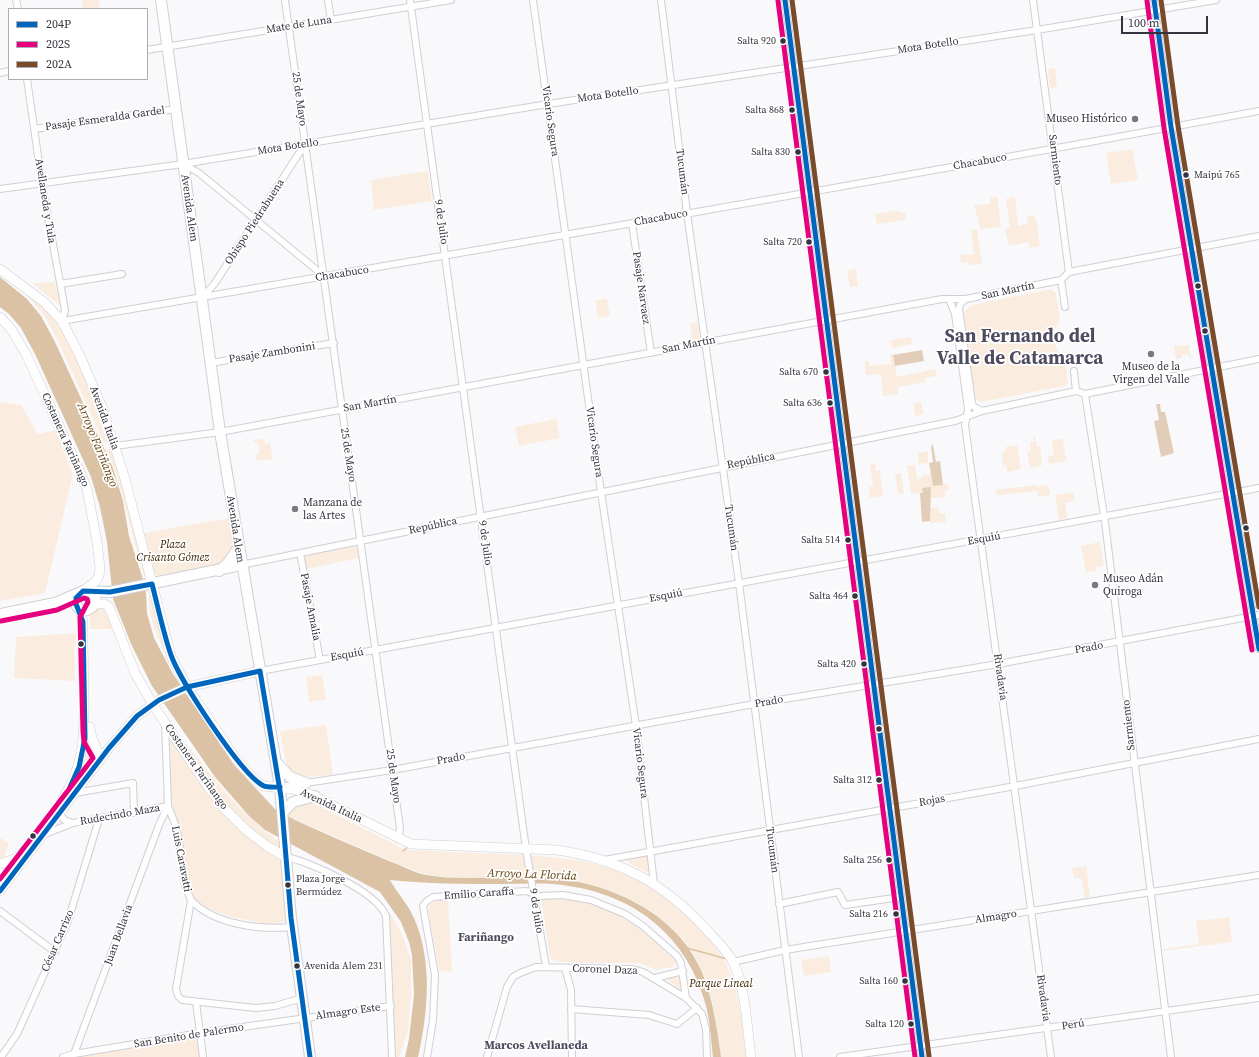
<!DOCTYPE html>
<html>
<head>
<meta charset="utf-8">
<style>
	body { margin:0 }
	#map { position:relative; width:1259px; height:1057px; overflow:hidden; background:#f9f9fc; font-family:"Source Serif 4",serif }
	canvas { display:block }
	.legend { position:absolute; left:8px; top:8px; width:140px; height:72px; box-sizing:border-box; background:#fff; border:1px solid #aeadb1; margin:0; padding:5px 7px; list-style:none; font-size:12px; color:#35333d }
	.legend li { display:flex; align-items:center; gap:8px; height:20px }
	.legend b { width:20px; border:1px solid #aeadb1 }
	.scale { position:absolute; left:1121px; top:16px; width:87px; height:18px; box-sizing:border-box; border:2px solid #35333d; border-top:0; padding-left:5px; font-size:12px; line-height:14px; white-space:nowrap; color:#35333d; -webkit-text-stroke:3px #fff; paint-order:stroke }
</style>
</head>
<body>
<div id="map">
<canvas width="1259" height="1057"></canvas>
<ul class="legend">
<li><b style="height:5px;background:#0065bd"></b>204P</li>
<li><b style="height:5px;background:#e5007d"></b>202S</li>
<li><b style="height:5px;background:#7a4b2a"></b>202A</li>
</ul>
<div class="scale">100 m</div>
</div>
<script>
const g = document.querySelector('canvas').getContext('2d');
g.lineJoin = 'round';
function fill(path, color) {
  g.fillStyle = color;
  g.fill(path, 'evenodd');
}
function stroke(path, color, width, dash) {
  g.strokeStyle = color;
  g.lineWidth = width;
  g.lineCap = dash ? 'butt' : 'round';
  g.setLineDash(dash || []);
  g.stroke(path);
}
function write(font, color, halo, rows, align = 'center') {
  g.font = font + ' "Source Serif 4",serif';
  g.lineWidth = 3.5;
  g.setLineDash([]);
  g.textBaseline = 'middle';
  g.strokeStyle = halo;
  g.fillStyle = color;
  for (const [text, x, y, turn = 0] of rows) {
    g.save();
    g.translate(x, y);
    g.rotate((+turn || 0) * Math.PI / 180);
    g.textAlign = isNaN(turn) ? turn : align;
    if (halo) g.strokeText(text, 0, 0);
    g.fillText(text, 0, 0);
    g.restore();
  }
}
fill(new Path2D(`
	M83,0H99V9H82Z
	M1055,68L1057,87L1050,88L1048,69Z
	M1132,149L1138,180L1111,184L1106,153Z
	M428,171L432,201L374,210L371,180Z
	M997,196L1001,227L980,229L978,216H977L974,205L990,204V198Z
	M1015,197L1018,226L1027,224V217L1034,215V218H1036L1040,246L1030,248L1029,242L1009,246L1005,229L1010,228L1006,199Z
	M898,210L899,212H905L906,220L877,224L875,214Z
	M977,229L982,264L969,265L968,262L961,263L960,255L974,254L971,230Z
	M856,269L858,286L850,287L847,271Z
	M55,282L60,306L32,283Z
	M20,288C30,296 42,303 50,314C77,348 96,401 110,442L104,443L58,341L44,315Z
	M1051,289L1056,293L1060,320L1055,330L1054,340L1057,350L1066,359L1068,384L1064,386L981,402L973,397L963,313L972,305Z
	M607,299L610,316L598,318L595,300Z
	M698,322L700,339L692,340L690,323Z
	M911,337L912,344L892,348L891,340Z
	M1189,345L1190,354L1193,356L1189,357L1188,354L1182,355V358L1176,359L1174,346Z
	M893,353L897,377L935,369L937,376L925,378V382L898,387V394L883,396L881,374L866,375L865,361H869V366L891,364L890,354Z
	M0,402L21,405L38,434L55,430L73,474L45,593L0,601Z
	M921,402L923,414L915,416L913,403Z
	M556,419L560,438L519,446L515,427Z
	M1033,436H1035L1037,447L1040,446L1042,465L1030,468L1027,452L1031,451L1030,442H1034Z
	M264,439L265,444L270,443L273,459L257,461L255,455L259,453L260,447L253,440Z
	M1063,439L1066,461L1049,464L1048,456L1054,455L1052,440Z
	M1017,445L1021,469L1007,472L1006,465L1003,466L1002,452L1006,451V447Z
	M106,449H111L121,477L146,577C142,574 140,561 138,555C127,519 122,483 106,449Z
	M928,451V463L919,464L917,453Z
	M875,463L876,471H880L883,496L870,498L869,487L873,486L870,464Z
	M915,465L917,479H921V476L931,474L933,486L948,484L949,490L945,491V497L931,498V487L923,493L911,494L907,466Z
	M901,473L904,493L898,494L895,474Z
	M1036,485L1037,487L1048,485L1050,495L1038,497L1037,491L996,495L995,490Z
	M1073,492L1074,501L1065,503L1068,518L1059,520L1055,495Z
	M939,507V514L945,513L946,522L930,523V508Z
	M230,518L233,549L220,565L160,576L154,574L144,533Z
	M1100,542L1104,566L1096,567V571L1086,572L1081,546Z
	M352,546L357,548L359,558L306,569L304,559L306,556Z
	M150,591L166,653C156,634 146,614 150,591Z
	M99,607L107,609L113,629H90V613Z
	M76,633V647H74L75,681L14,678L16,637Z
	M322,675L326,699L309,702L306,677Z
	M326,725L333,774C285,782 288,774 280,731Z
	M171,739L201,783L282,862L283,894C288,900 288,914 285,921C275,927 258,922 247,920C231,917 207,912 196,899C184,886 186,863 183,846C181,833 175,821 173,808C169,786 170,763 169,741Z
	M186,743C214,779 242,816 280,842L281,846L278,848C238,825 205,785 186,743Z
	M84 757a6 6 0 1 1 12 0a6 6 0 1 1-12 0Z
	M309,801L402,848L410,850C443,852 475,853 507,854C584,858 634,863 692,921C709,938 725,956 733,980C741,1004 743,1031 746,1057H721C717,1028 714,999 703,972C676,908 601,879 536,876C499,875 461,882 425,874C413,871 400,864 389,860C356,846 324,832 292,818L287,814L289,808Z
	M0,838L9,843L4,859L0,860Z
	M646,856L649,858L650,871L648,873L627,862L629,858Z
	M1086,866L1090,897L1085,898L1081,878H1074L1072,868Z
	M558,898C613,904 638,923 676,962L672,967L657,970L639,963H579L554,961L550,957L541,899Z
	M440,900H448L452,972L439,970L428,909L432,903Z
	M389,912L402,934L411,960V996L408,1031L399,1057H396Z
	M1229,917L1232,942L1163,951V949L1199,944L1196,921Z
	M829,956L831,972L804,976L801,960Z
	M676,976L681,980V990L666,979Z
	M192,1038L197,1042L199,1057H74Z`), '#faeddf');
fill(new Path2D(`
	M922,350L924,361L895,366L893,355Z
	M1156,404H1160L1161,412H1165L1174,453L1161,457L1154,421L1159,420Z
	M933,445L936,462L940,461L943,485L933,486L929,463L933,462L931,446Z
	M931,487L930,521L922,522L920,493H923L922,488Z`), '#e2ceb8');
fill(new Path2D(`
	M0,277L27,299L41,316L55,342L113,468L123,501L129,536L142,576L146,593L147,613L154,638L173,674L234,765L275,809L295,820C326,834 358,848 389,861C401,865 414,873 426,875C462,881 498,876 535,877C599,878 675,908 702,972C713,999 717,1028 721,1057H713C711,1040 710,1022 706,1006C688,938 637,896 569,886C547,882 524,884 502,884C464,884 427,884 390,880C397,893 408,904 414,918C433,961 428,1013 418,1057H405L409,1039L414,995L412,955L409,942L401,922L380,892L265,830L249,816L215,777L152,686L132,646L113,599L107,542L100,507L91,477L35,354L21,328L9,314L0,307Z`), '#dbc2a5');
stroke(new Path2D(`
	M403,851L408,847
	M687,948L727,959`), '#dbc2a5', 1.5);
const street = new Path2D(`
	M16,0L18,9
	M285,0C325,276 361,552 400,828L398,839
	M328,0L331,20
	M410,0L526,849L546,967
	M533,0L601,492L636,726L654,884
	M661,0L687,213L739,583L799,1057
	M785,0L922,1057
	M1033,0L1069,272
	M1154,0L1171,127L1259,649
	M147,50L451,0
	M0,73L9,71
	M27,79L42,184L65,310L62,321C461,253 861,185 1259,111
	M34,129L176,109
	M183,164L199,173L324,276
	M0,189L183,164L548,104L1037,30L1216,0
	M632,223L651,353
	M1061,280L1065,307
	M60,284L122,274
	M202,298L215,283L305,144
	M949,299L955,314L968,409L965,425L1051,1057
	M966,299L961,303L959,308L972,403L974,407L982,411
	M210,363L334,343
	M1074,371L1076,391
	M1085,394L1105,522L1171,1057
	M115,446L220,432L942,299H966L1061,280L1069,272L1259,236
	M300,553L320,660
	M241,565L955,421L982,411L1076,391L1085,394L1259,359
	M260,671L1259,488
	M165,723L168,806L175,824L179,841L185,886L191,900L176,989L178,996L182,1000L256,1008L275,1006L302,998
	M286,786L392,770L754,704L998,664L1259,615
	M75,793L133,783L134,813
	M60,813L64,820L73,823
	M45,834L73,823L168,806
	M286,857C311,862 377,892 386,916L392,1057
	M604,860L1015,786L1259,739
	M191,900C214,925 261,930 292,927
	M779,904L838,892L845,905L901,897
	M0,911L55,952
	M733,962L785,950L1259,875
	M565,968L571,990L572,1057
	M655,978L683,971
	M196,1002L203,1057
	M571,1009L649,1015L677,1024L697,1008
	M74,1054L200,1033L391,1006
	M1,1057L17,1034L68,921L99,819
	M63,1057L74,1054L159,825L168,806
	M427,1057L433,1020L435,975L423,906L427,901L433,897L526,891L540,896L563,895L591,900L625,914L643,926L677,956L681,963L686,998
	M487,1057L507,987L513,977L520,973L536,967L633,969L643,972L686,998L702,1014L706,1029L707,1057
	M840,1057L1259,998`);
const secondary = new Path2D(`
	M0,269L44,302L62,321L80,356L102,407L125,479L171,656L187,687L236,759L251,776L263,786L292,789L310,794L411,844L557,850C619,859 664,883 706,929C715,939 727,950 733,962C746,987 747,1029 751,1057
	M0,317L11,329L26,354L77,465L87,489L97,542L100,568L99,576L96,581L83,591
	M95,604H105L109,607L135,673L153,705L204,781L224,808L246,830L267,846L286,857
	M90,727C90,741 101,752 100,760
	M61,802C87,762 84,732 84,687C83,665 83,643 83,622L80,610
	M0,864L17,858L27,848
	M0,873L2,880L1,889
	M0,891L109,748L137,716L159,700L187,687L260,671`);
const primary = new Path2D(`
	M161,0L220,432L280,787L291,918L310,1057
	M219,571L228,563L238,548
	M78,594L75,601C79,622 107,603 90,591
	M0,614L55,603L83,591L110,592L241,565
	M276,762L290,777L306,783
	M283,812L293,802L315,796`);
stroke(street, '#cfcfd4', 8);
stroke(secondary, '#cfcfd4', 10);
stroke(primary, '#cfcfd4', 12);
stroke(street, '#fefeff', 6);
stroke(secondary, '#fefeff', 9);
stroke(primary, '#fefeff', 10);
stroke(new Path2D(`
	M785,0L922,1057
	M1154,0L1171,127L1259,649
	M70,787L79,767L85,738L83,622L76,604V598L83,591L110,592L152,584C158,607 163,632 171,655C180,681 240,772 262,785C266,788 275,787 280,787
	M0,891L109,748L137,716L159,700L187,687L260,671L281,797L291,918L310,1057`), '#0065bd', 5);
stroke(new Path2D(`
	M778,1L915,1057
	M1147,1L1164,128L1252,650
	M0,879L93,758L84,742L83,731L80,617L88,602L87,599L84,598L57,610L1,621`), '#e5007d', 5);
stroke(new Path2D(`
	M792,0L929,1056
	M1161,0L1178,126L1259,607`), '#7a4b2a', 5);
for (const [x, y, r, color] of [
	[783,41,3.5,"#35333d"],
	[792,110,3.5,"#35333d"],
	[1135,119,4,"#7a7880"],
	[798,152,3.5,"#35333d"],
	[1186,175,3.5,"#35333d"],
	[809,242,3.5,"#35333d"],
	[1198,286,3.5,"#35333d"],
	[1205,331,3.5,"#35333d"],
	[1151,354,4,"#7a7880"],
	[826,372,3.5,"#35333d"],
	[830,403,3.5,"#35333d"],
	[295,509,4,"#7a7880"],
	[1246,528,3.5,"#35333d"],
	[848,540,3.5,"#35333d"],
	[1095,585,4,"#7a7880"],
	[855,596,3.5,"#35333d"],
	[81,644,3.5,"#35333d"],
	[864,664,3.5,"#35333d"],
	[879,729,3.5,"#35333d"],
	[879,780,3.5,"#35333d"],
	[33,836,3.5,"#35333d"],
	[889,860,3.5,"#35333d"],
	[288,885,3.5,"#35333d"],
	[896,914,3.5,"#35333d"],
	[297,966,3.5,"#35333d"],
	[905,981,3.5,"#35333d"],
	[911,1024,3.5,"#35333d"]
]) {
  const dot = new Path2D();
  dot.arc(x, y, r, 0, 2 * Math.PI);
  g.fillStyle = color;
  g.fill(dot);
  stroke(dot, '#fff', 1.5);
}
write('10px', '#35333d', '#fff', [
	["Salta 920",776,41],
	["Salta 868",784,110],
	["Salta 830",790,152],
	["Maipú 765",1194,175,"left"],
	["Salta 720",802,242],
	["Salta 670",818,372],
	["Salta 636",822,403],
	["Salta 514",840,540],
	["Salta 464",848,596],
	["Salta 420",856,664],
	["Salta 312",872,780],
	["Salta 256",882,860],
	["Plaza Jorge",296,879,"left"],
	["Bermúdez",296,892,"left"],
	["Salta 216",888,914],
	["Avenida Alem 231",304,966,"left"],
	["Salta 160",898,981],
	["Salta 120",904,1024]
], 'right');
write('11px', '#35333d', '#fff', [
	["Mate de Luna",299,25,-9],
	["Mota Botello",928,46,-9],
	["Mota Botello",608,95,-8],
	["25 de Mayo",299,99,82],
	["Pasaje Esmeralda Gardel",105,119,-8],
	["Vicario Segura",550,121,82],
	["Mota Botello",288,147,-9],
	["Sarmiento",1055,160,83],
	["Chacabuco",980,162,-10],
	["Tucumán",682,172,83],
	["Avellaneda y Tula",45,201,81],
	["Avenida Alem",189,208,82],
	["Chacabuco",661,218,-10],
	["Obispo Piedrabuena",255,222,-57],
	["9 de Julio",441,222,82],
	["Chacabuco",342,274,-9],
	["Pasaje Narvaez",641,288,82],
	["San Martín",1008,291,-12],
	["San Martín",689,345,-11],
	["Pasaje Zambonini",272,353,-9],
	["San Martín",370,404,-10],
	["Avenida Italia",104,418,70],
	["Costanera Fariñango",65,440,66],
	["Vicario Segura",594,442,82],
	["25 de Mayo",348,455,81],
	["República",751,461,-11],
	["República",433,526,-12],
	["Tucumán",731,528,82],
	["Avenida Alem",235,529,81],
	["Esquiú",984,539,-10],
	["9 de Julio",485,543,82],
	["Esquiú",666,596,-11],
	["Pasaje Amalia",310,607,79],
	["Prado",1089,648,-10],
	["Esquiú",347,655,-10],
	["Rivadavia",1000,677,82],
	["Prado",769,702,-10],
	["Sarmiento",1129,725,-96],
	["Prado",451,759,-10],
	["Vicario Segura",640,763,83],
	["Costanera Fariñango",196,767,55],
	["25 de Mayo",393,776,82],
	["Rojas",932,801,-10],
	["Avenida Italia",331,806,25],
	["Rudecindo Maza",120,815,-10],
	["Tucumán",772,850,83],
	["Luis Caravatti",181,859,79],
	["Emilio Caraffa",479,894,-4],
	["9 de Julio",536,911,81],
	["Almagro",996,917,-9],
	["Juan Bellavia",119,935,-70],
	["César Carrizo",58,941,-67],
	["Coronel Daza",605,970,2],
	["Rivadavia",1043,998,82],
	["Almagro Este",348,1012,-8],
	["Perú",1073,1025,-8],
	["San Benito de Palermo",189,1036,-9]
]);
write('11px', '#35333d', '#fff', [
	["Museo Histórico",1127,119,"right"],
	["Museo de la",1151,367,"center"],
	["Virgen del Valle",1151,380,"center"],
	["Manzana de",303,503],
	["las Artes",303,516],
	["Museo Adán",1103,579],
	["Quiroga",1103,592]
], 'left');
write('italic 11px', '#3c2300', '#fff', [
	["Plaza",173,545],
	["Crisanto Gómez",173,558],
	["Parque Lineal",721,984]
]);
write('italic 12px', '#633f0a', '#fff', [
	["Arroyo Fariñango",97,445,68],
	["Arroyo La Florida",532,875,2]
]);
write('bold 12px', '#4f4b60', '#fff', [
	["Fariñango",486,938],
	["Marcos Avellaneda",536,1046]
]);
write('bold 19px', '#4f4b60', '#fff', [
	["San Fernando del",1020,337],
	["Valle de Catamarca",1020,359]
]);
</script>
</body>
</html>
